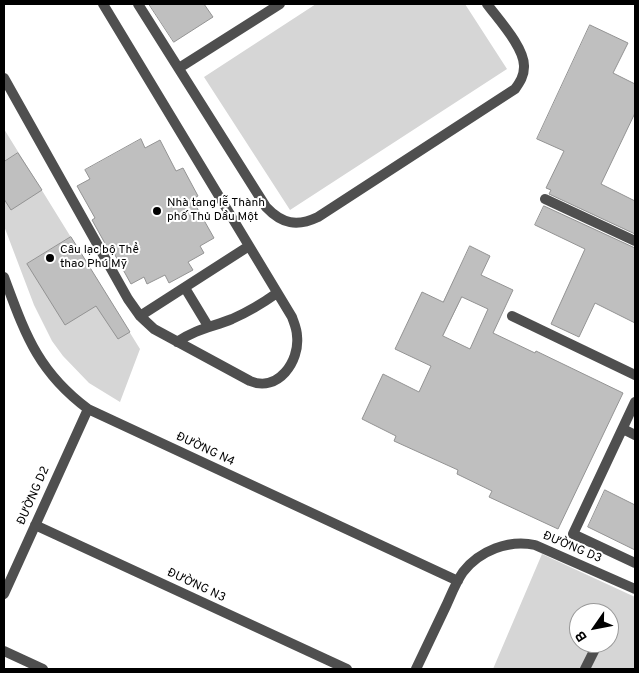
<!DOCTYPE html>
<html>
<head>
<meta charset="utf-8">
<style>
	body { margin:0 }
	#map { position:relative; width:639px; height:673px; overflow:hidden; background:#fff; font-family:Overpass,sans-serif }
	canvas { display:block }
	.frame { position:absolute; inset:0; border:5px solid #000; pointer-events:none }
	.north { position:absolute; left:569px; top:603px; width:50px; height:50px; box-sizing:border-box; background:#fff; border:1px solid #999; border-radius:50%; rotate:237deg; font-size:14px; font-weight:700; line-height:20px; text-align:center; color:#000 }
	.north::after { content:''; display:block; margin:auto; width:18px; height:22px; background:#000; clip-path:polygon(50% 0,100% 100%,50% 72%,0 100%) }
</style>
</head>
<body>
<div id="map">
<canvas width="639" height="673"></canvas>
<div class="frame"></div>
<div class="north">B</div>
</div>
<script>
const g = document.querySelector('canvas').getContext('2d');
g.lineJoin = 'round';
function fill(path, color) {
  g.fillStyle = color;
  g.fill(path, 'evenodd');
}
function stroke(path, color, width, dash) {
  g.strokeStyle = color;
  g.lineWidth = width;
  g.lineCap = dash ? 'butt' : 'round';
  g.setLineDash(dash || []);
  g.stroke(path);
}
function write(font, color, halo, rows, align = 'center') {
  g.font = font + ' Overpass,sans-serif';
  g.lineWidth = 4;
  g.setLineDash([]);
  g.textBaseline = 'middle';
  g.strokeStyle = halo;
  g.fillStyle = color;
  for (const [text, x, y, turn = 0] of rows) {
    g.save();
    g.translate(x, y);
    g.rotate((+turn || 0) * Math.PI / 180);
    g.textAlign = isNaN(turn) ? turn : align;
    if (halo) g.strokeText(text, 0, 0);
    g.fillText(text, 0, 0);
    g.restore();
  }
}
fill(new Path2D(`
	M316,4H465L507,69L290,210L204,77Z
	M4,129L140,349L120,402L89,383L63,356L52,341L34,305L4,226Z
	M542,554L635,597V669H493ZM579,613H609V643H579Z`), '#d6d6d6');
const building = new Path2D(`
	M149,4H204L213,17L174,42Z
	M590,25L628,43L613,73L635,84V113L601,184L635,201V234L549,194L551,190L546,188L564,151L537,139Z
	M141,139L145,148L160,140L176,171L183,168L198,196L192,199L214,238L200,246L204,253L188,262L193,270L169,283L165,275L147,284L144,277L131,284L110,246L107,247L92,220L95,218L77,186L90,179L85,170Z
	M18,153L42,190L11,210L4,199V162Z
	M544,206L635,248V323L595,303L579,337L551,324L585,249L535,225Z
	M71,237L130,332L118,339L96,306L65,325L27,264Z
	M470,246L490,256L481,275L513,290L493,333L535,353L536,351L623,393L558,529L489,497L492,491L457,474L458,470L394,441L396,436L362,419L383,374L419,392L431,366L395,349L422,292L443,302ZM462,297L488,309L470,349L443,336Z
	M605,490L635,505V550L588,527Z`);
fill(building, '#bfbfbf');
stroke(building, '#939393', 1);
stroke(new Path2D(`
	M138,4L266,207C282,224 297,227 318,217L515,89C520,82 524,76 524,67C525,48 498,19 487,4
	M179,68L280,4
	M4,78L128,299L140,316L154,329L250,381C278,393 300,361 297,336C297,329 294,323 292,317L103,4
	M545,199L635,241
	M185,288L208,326
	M140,316L249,246
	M512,316L635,375
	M177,342C196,329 212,327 232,319C248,312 263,303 277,293
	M635,402L573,534L635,563
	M623,429L635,435
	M585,669L598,643`), '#4f4f4f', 10);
stroke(new Path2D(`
	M4,277C25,333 37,371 88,409L458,581
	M35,525L347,669
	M4,594L88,409
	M4,651L43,669
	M416,669C426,648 436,627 446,606C451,595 456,582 463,572C479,551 509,539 535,545L635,589`), '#4f4f4f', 10);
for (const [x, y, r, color] of [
	[157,211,5,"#000"],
	[50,258,5,"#000"]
]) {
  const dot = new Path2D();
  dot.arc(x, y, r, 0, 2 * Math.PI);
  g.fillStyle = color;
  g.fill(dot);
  stroke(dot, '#fff', 2);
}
write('12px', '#000', '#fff', [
	["Nhà tang lễ Thành",167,204],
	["phố Thủ Dầu Một",167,218],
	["Câu lạc bộ Thể",60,251],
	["thao Phú Mỹ",60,265]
], 'left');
write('12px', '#000', '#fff', [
	["ĐƯỜNG N4",205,450,25],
	["ĐƯỜNG D2",34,496,-66],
	["ĐƯỜNG D3",572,548,23],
	["ĐƯỜNG N3",196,586,25]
]);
</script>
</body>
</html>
